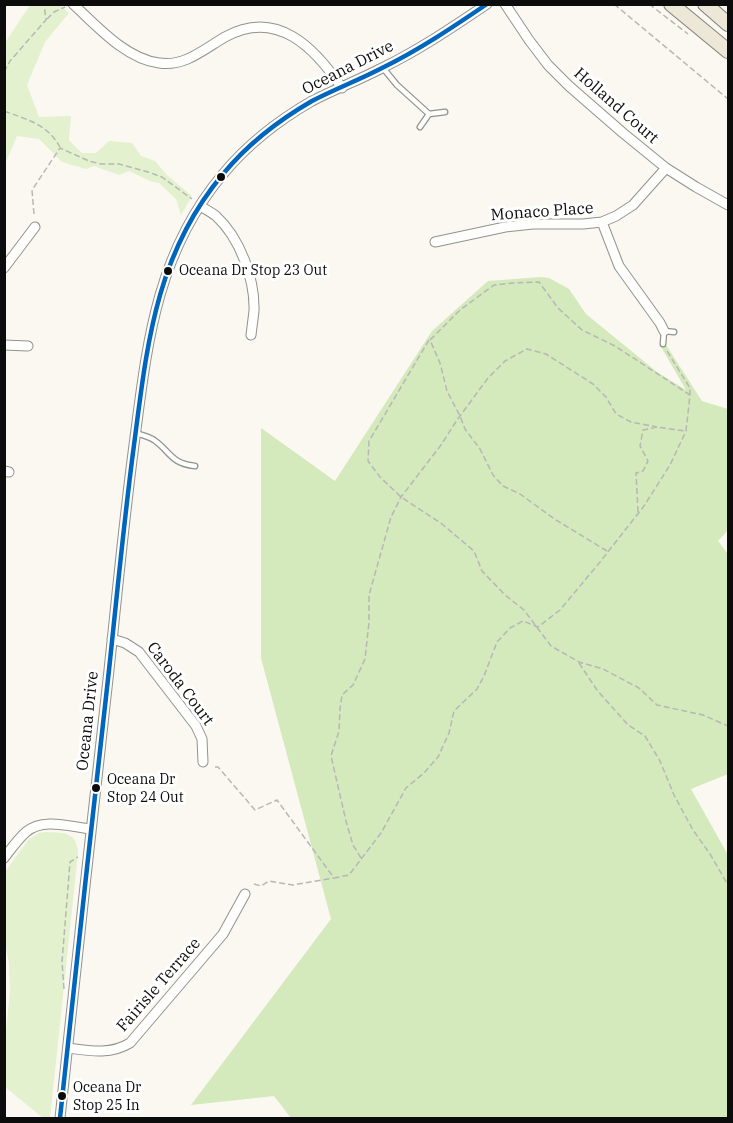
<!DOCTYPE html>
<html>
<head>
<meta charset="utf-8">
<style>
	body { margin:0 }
	#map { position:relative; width:733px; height:1123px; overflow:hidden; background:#faf8f0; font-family:"IBM Plex Serif",serif }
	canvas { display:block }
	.frame { position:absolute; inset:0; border:6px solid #0c0c0c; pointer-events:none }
</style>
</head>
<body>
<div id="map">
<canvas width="733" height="1123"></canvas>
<div class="frame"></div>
</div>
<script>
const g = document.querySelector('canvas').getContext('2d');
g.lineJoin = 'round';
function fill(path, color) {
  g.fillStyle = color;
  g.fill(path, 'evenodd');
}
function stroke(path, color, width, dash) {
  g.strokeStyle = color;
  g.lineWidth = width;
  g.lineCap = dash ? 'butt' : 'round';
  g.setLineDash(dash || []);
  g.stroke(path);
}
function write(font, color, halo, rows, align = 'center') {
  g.font = font + ' "IBM Plex Serif",serif';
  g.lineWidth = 6;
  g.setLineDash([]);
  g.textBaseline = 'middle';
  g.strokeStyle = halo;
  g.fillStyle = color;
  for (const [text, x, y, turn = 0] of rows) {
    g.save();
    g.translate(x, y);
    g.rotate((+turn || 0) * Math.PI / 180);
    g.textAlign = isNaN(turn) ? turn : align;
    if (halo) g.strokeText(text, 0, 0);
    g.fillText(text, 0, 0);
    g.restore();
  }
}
fill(new Path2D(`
	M30,5H60L69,13L45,42L27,85L39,117L71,116L69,140L82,153H96L109,141L132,143L141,156L155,161L168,176L192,196L181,215L176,199L159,183L150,181L129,171L119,175L94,166L86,169L62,162L39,139L17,136L5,164V43Z
	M45,832C63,833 77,831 78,853L50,1118H43L4,1086L5,1043L10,991L9,963L4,937L5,872L28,840L39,833Z`), '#e3f1ce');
fill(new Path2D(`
	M541,277L549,278L569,289L586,314L657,372L686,390L660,345H666L702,401L728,409V530L718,541L728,554V774L691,789L728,855V1118H291L274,1096L191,1105L331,919L261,658V428L335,481L432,331L488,281Z`), '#d4e9bc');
const lane = new Path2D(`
	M383,68L397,85L429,114L445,112
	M420,127L429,114
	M663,344L664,331L674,332
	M135,433C142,435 148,436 154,440C171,452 170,463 195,466`);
const street = new Path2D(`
	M73,4C97,26 126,59 159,63C185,67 204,49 225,37C277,8 315,48 342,88
	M505,4L529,40L548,65L569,86L623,133L666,168L696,187L728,205
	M200,206C205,209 211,212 216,216C240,238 255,279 254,311C253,319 252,327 251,335
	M602,222L619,266L660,323L664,331
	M435,242L505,227L533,224H583L602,222L616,216L633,205L666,168
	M4,268L35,227
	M4,345L28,346
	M4,471L9,472
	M112,639L125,643L139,652L196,726L202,739L203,762
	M4,858C11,849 18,839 26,832C43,817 71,827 91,829
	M68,1048C90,1051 110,1055 130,1043L223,934L245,894
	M60,1118C76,969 92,819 109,670C117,595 124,520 134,445C147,346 155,255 223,174C247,145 279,120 312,101C335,89 359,80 382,68C419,50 453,27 487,4`);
const primary = new Path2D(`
	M671,4L728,51
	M705,4L728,24`);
stroke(lane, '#93928f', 7);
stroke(street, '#93928f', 11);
stroke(primary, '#80807c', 16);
stroke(new Path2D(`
	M614,4L728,99
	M649,4L688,34
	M47,19L54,12L65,7
	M4,72L10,61L46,20L44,4
	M4,111C28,120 47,124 60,147
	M34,214L32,190L60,148L89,161L101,164H119L148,172L162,177L192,199
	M429,340L369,441L368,461L380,477L401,497L442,524L474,551L482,571L505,595L524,610L551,646L579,662L603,669L639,688L657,705L703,715L728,726
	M638,512L636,473L643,471L648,461L640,446L643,430L657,427L685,431
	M607,551L556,520L520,494L503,486L493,475L480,449L465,429L460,416L447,391L440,363L430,340L460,310L494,285L513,283L539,282L558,308L582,330L615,346L690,395
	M579,663L597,690L628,725L645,736L660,761L674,795L693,830L710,854L728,885
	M215,767H218L255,810L277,800L334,878L349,875L381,833L406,788L424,773L438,757L449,733L454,711L477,689L484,676L497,642L510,628L523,621L538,627L560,610L600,562L644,506L670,465L686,431L690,395V388L667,351
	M361,858L353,845L346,821L331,756L339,731L340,709L342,695L353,685L365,659L369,622V595L391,517L401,497L441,445L457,420L488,378L505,361L527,349L546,354L593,384L606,397L616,414L631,422L657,427
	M254,884L261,886L269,881L293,885L334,878
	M64,989L62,962L70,862L78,857`), '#b7b7b5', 1.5, [6, 3]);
stroke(lane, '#fefefd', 4.5);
stroke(street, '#fefefd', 9);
stroke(primary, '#ece7d6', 14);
stroke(new Path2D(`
	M60,1118C76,969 92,819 109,670C117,595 124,520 134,445C147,346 155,255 223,174C247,145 279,120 312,101C335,89 359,80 382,68C419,50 453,27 487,4`), '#0065bd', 4.5);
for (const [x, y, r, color] of [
	[221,177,5,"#0c0c0c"],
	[168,271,5,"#0c0c0c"],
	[96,788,5,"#0c0c0c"],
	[62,1096,5,"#0c0c0c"]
]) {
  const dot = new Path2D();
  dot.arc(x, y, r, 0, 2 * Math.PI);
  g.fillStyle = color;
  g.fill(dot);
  stroke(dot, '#fff', 2);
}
write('14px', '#0c0c0c', '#fff', [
	["Oceana Dr Stop 23 Out",179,271],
	["Oceana Dr",107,780],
	["Stop 24 Out",107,798],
	["Oceana Dr",73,1088],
	["Stop 25 In",73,1106]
], 'left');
write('16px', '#0c0c0c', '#fff', [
	["Oceana Drive",348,68,-27],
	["Holland Court",616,106,41],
	["Monaco Place",542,212,-4],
	["Caroda Court",180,684,53],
	["Oceana Drive",88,721,-84],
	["Fairisle Terrace",159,985,-49]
]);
</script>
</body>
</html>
